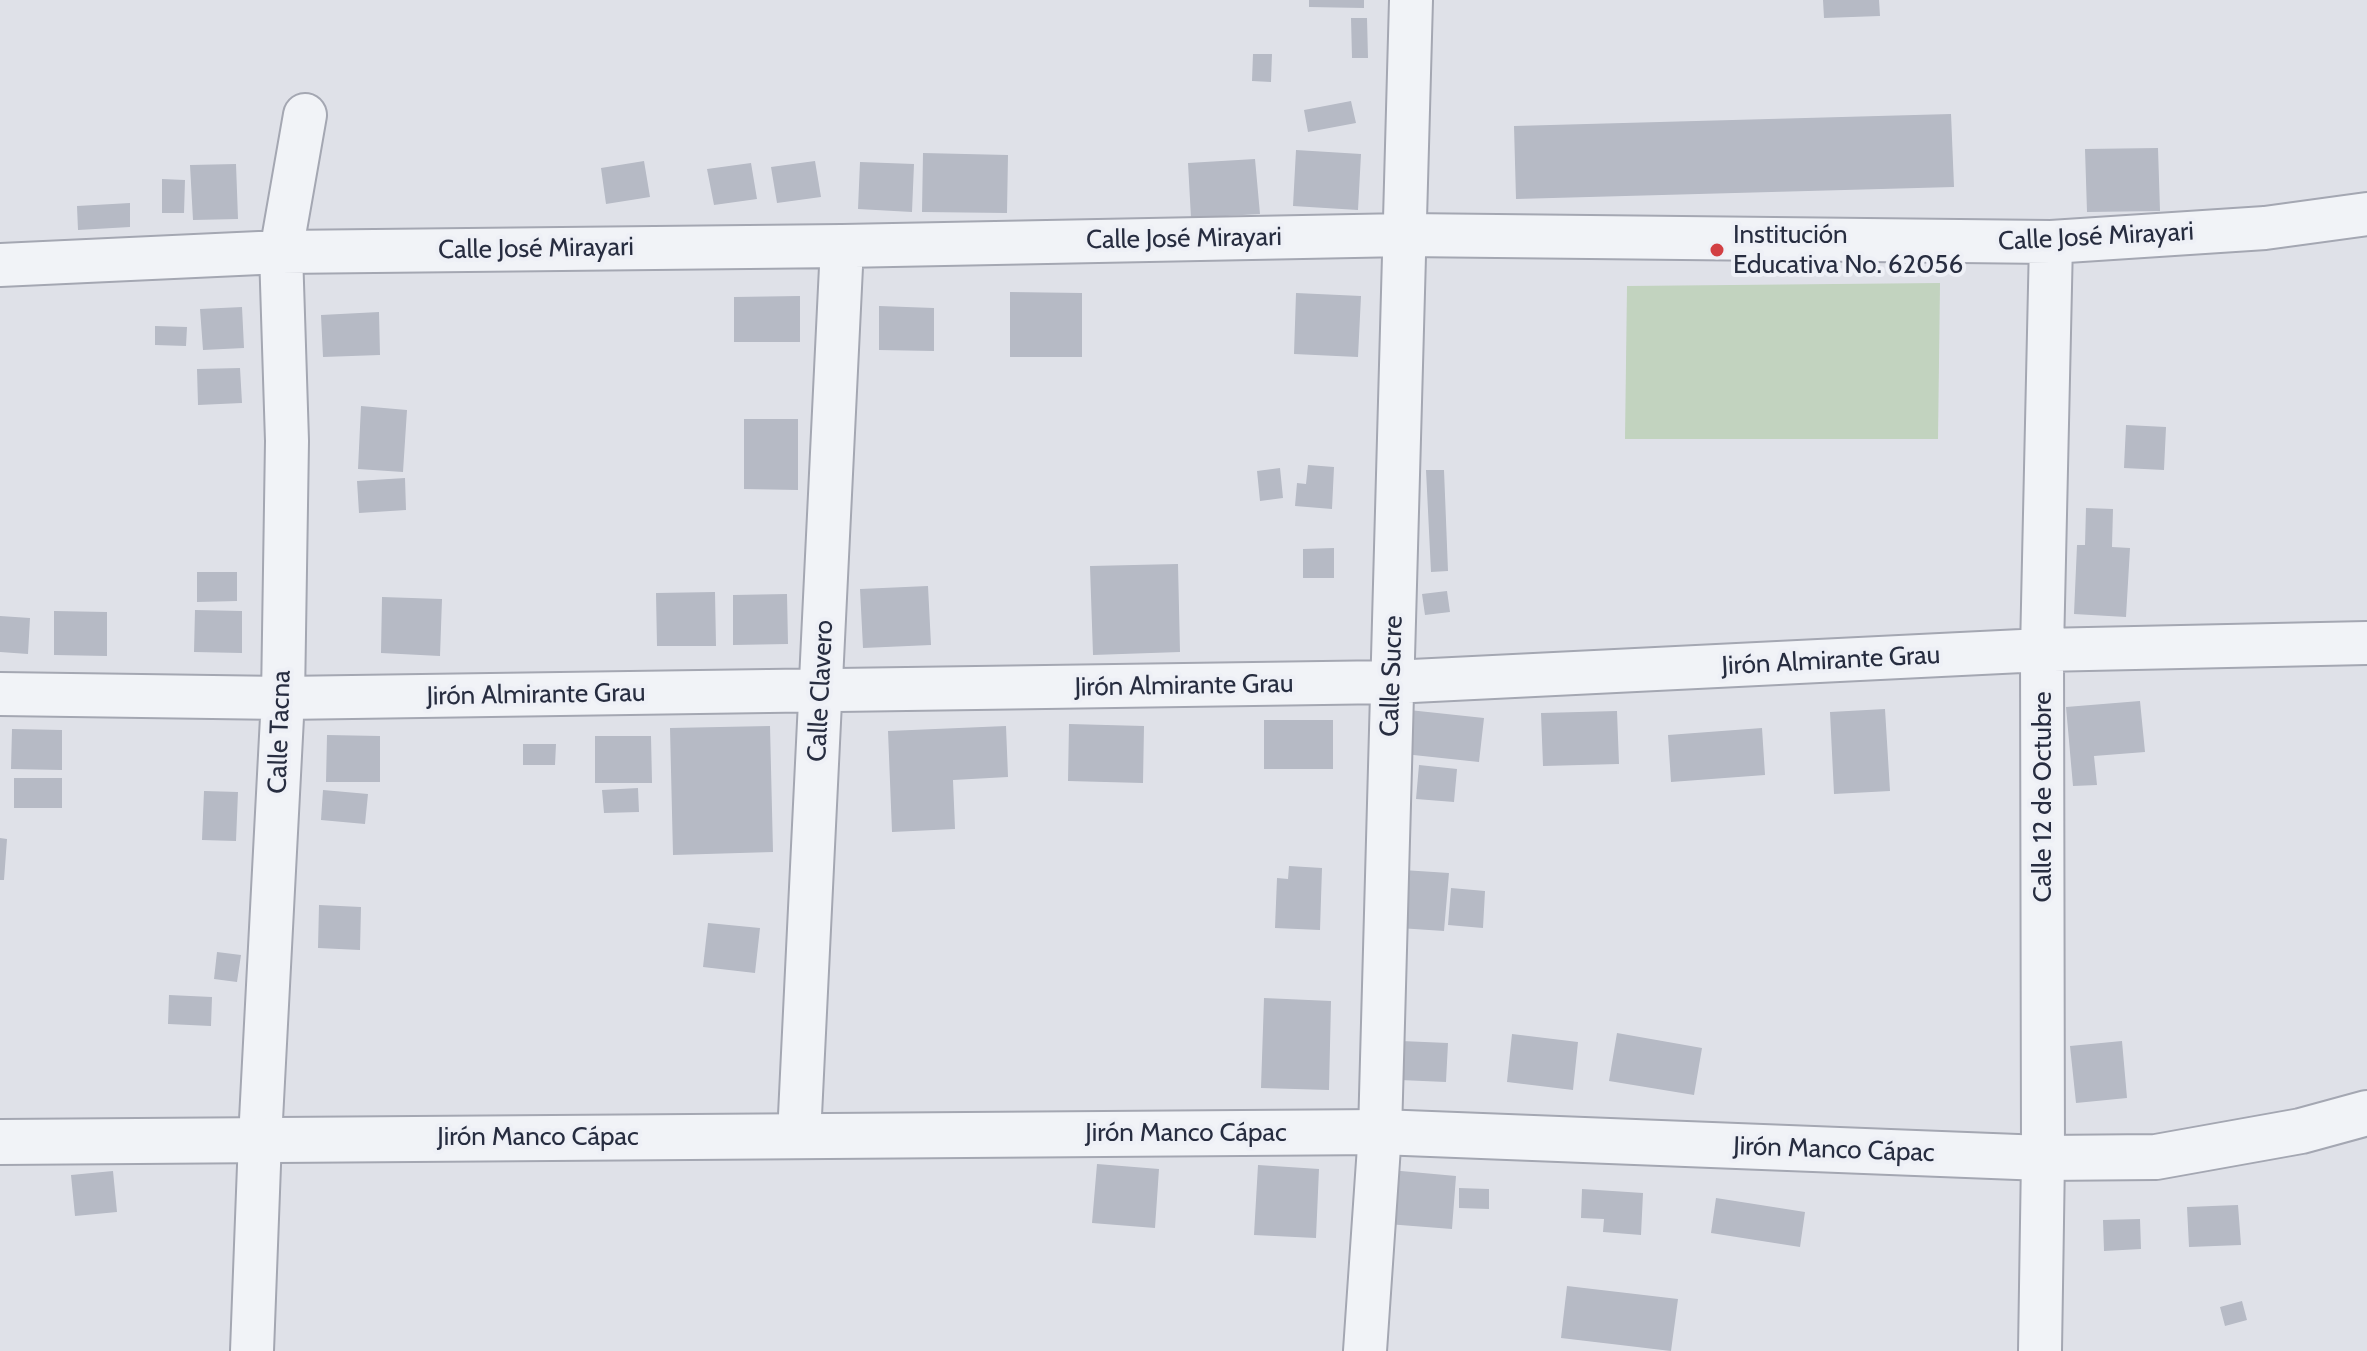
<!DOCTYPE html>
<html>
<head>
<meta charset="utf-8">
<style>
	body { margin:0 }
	canvas { display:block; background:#dfe1e8 }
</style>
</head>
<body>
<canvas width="2367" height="1351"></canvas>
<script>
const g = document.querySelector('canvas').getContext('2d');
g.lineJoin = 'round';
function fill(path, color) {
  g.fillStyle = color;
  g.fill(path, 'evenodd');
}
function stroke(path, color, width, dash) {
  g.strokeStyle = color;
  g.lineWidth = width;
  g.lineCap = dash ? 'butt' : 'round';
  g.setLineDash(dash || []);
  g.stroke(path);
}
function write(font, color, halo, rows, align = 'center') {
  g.font = font + ' Cabin,sans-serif';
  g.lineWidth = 8;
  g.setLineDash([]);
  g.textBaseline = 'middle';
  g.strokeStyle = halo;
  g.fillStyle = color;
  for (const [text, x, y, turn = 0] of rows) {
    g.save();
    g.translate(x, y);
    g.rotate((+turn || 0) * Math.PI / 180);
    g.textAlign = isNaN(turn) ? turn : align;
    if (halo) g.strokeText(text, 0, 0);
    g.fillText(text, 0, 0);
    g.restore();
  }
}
fill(new Path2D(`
	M1940,283L1938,439H1625L1627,286Z`), '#c2d3bf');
fill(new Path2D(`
	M1309,0H1364V8L1309,7Z
	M1823,0H1879L1880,16L1824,18Z
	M1351,18H1367L1368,58H1352Z
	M1253,54H1272L1271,82L1252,81Z
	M1351,101L1356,123L1308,132L1304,110Z
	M1951,114L1954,187L1516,199L1514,126Z
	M2158,148L2160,211L2087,212L2085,149Z
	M1296,150L1361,154L1358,210L1293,206Z
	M923,153L1008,155L1007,213L922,212Z
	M1255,159L1260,214L1191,218L1188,163Z
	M644,161L650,197L606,204L601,168Z
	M815,161L821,197L777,203L771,167Z
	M860,162L914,164L912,212L858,209Z
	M751,163L757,199L714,205L707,169Z
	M236,164L238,219L193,220L190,165Z
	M162,179L185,180L184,213H162Z
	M130,203V227L78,230L77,206Z
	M1010,292L1082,293V357H1010Z
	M1296,293L1361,296L1358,357L1294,354Z
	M800,296V342H734V297Z
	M879,306L934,308V351L879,350Z
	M242,307L244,348L203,350L200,309Z
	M379,312L380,355L323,357L321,315Z
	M155,326L187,327L186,346L155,345Z
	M240,368L242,403L198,405L197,369Z
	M361,406L407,410L403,472L358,469Z
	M744,419H798V490L744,489Z
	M2126,425L2166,427L2164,470L2124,468Z
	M1308,465L1334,467L1332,509L1295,506L1297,483L1306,484Z
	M1280,468L1283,498L1260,501L1257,471Z
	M1426,470H1444L1448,571L1431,572Z
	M405,478L406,510L359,513L357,481Z
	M2086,508L2113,509L2112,547L2130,548L2126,617L2074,614L2077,545H2085Z
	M1334,548V578H1303V549Z
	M1178,564L1180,652L1093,655L1090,566Z
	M197,572H237V601L197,602Z
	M928,586L931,645L863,648L860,589Z
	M1447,591L1450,612L1425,615L1422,594Z
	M715,592L716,646H657L656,593Z
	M787,594L788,644L733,645V595Z
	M382,597L442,599L440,656L381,653Z
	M195,610L242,611V653L194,652Z
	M54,611L107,612V656L54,655Z
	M0,616L30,618L28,654L0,652Z
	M2140,701L2145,752L2094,756L2097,785L2073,786L2066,707Z
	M1885,709L1890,791L1834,794L1830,712Z
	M1409,710L1484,718L1479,762L1404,754Z
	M1617,711L1619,764L1543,766L1541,713Z
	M1264,720H1333V769H1264Z
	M1069,724L1144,726L1143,783L1068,781Z
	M770,726L773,852L673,855L670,728Z
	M1006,726L1008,777L953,780L955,829L892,832L888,731Z
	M1762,728L1765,775L1671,782L1668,735Z
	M12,729L62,730V770L11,769Z
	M327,735L380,736V782H326Z
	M595,736H651L652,783H595Z
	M523,744H556L555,765H523Z
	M1419,765L1457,769L1454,802L1416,799Z
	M14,778H62V808H14Z
	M638,788L639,812L604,813L602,790Z
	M323,790L368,794L365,824L321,820Z
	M204,791L238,792L236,841L202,840Z
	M0,838L7,839L4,880H0Z
	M1289,866L1322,868L1320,930L1275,928L1277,878L1288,879Z
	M1403,870L1449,873L1444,931L1399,928Z
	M1451,888L1485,891L1483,928L1448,925Z
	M319,905L361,907L360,950L318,948Z
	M708,923L760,928L755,973L703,967Z
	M217,952L241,955L237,982L214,979Z
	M169,995L212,997L211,1026L168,1024Z
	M1264,998L1331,1001L1329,1090L1261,1088Z
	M1617,1033L1702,1048L1694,1095L1609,1081Z
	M1512,1034L1578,1042L1573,1090L1507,1082Z
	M1401,1041L1448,1043L1446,1082L1400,1080Z
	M2122,1041L2127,1098L2076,1103L2070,1046Z
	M1097,1164L1159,1169L1155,1228L1092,1223Z
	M1258,1165L1319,1169L1316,1238L1254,1235Z
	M1390,1170L1456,1176L1452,1229L1387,1224Z
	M113,1171L117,1212L75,1216L71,1175Z
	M1459,1188L1489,1189V1209L1459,1208Z
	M1582,1189L1643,1193L1641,1235L1603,1232L1604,1219L1581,1218Z
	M1716,1198L1805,1212L1800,1247L1711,1233Z
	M2238,1205L2241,1245L2189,1247L2187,1207Z
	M2140,1219L2141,1249L2104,1251L2103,1220Z
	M1567,1286L1678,1299L1671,1351L1561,1338Z
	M2242,1301L2247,1320L2225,1326L2220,1307Z`), '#b6bac5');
const minor = new Path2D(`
	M0,265L281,252L842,246L1405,235L2051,242L2265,228L2367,214
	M0,694L283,698L1392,682L2042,650L2367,643
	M799,1136L842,246
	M252,1351L260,1139L283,698L287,441L281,252L305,115
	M1365,1351L1380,1132L1411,0
	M2040,1351L2043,1158L2042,650L2051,242`);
const tertiary = new Path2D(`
	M0,1142L1380,1132L2043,1158L2156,1157L2301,1131L2367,1113`);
stroke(minor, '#a4a7b2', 46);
stroke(tertiary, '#a4a7b2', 48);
stroke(minor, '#f1f3f7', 42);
stroke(tertiary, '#f1f3f7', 44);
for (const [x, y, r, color] of [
	[1717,250,8,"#d23f43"]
]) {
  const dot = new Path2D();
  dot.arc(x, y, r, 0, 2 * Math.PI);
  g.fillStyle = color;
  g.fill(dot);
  stroke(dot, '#eef0f6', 3);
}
write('26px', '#272d40', '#eef0f6', [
	["Institución",1733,235],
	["Educativa No. 62056",1733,265]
], 'left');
write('26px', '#272d40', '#eef0f6', [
	["Calle José Mirayari",2096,237,-3],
	["Calle José Mirayari",1184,239,-1],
	["Calle José Mirayari",536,249,-1],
	["Jirón Almirante Grau",1831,661,-3],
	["Calle Sucre",1392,676,-88],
	["Jirón Almirante Grau",1184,686,-1],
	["Calle Clavero",821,691,-87],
	["Jirón Almirante Grau",536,695,-1],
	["Calle Tacna",280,732,-88],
	["Calle 12 de Octubre",2043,797,-90],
	["Jirón Manco Cápac",1186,1133],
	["Jirón Manco Cápac",538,1137],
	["Jirón Manco Cápac",1834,1150,2]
]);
</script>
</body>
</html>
